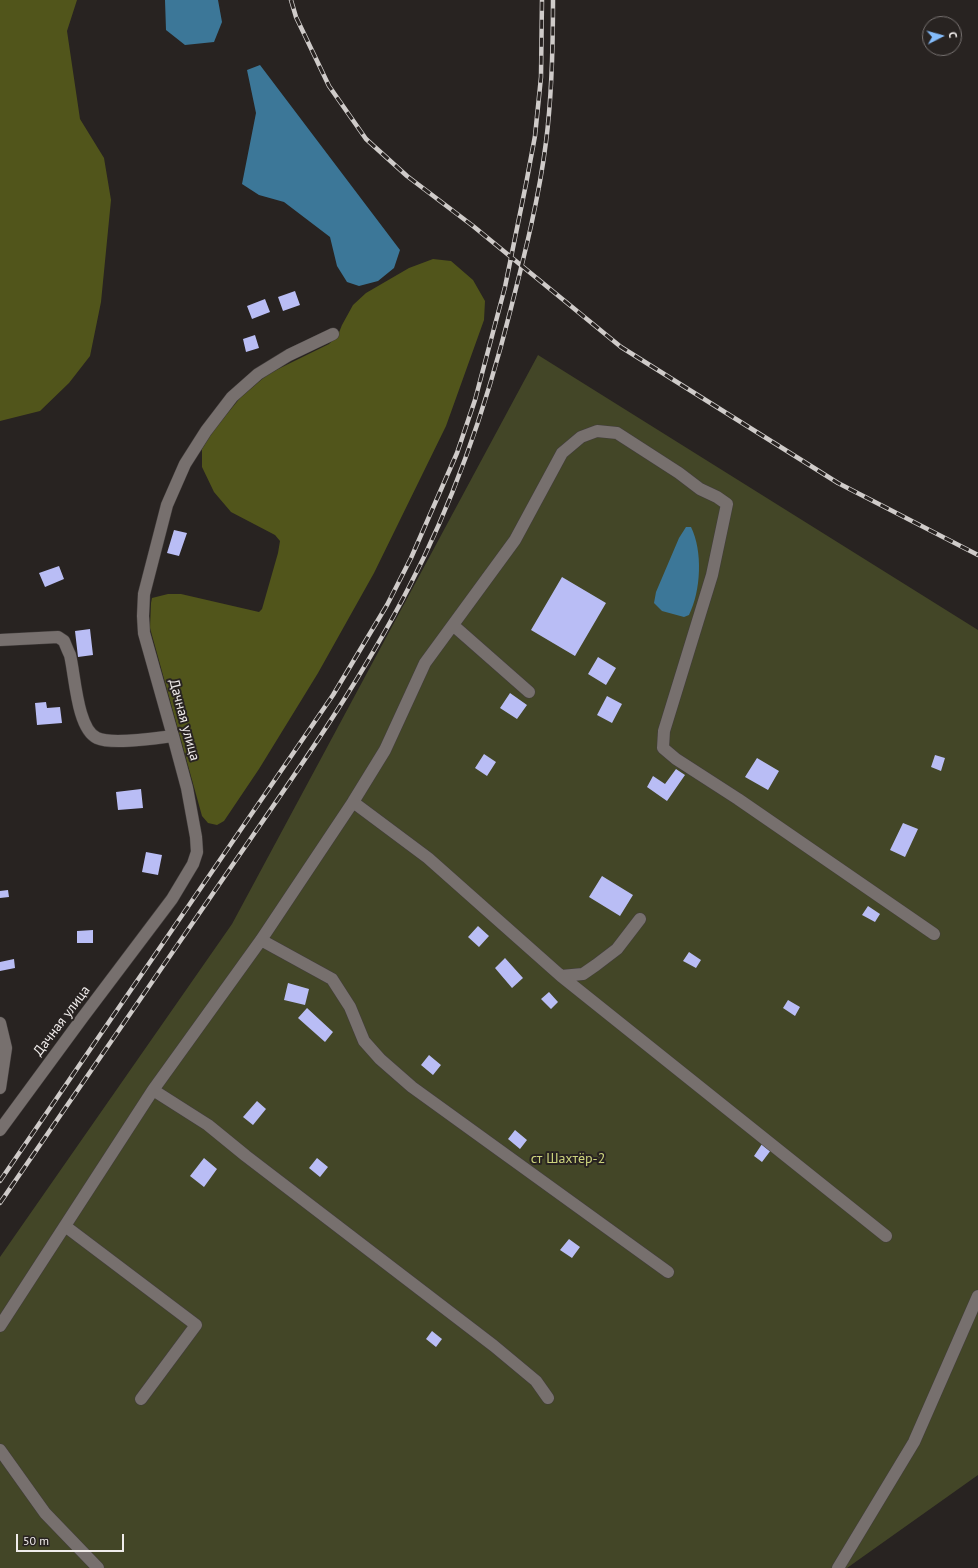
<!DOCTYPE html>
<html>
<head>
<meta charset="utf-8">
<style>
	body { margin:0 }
	#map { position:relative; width:978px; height:1568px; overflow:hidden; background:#282321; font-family:"PT Sans",sans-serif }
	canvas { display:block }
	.north { position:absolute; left:922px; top:16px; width:40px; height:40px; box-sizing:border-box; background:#282321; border:1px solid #787372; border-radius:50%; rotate:84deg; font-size:11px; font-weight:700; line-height:16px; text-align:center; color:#f0eceb }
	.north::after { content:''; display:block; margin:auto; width:14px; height:18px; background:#84bcfb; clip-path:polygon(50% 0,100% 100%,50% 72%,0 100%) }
	.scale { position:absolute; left:16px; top:1534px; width:108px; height:18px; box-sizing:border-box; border:2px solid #f0eceb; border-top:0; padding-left:5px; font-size:12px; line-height:14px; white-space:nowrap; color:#f0eceb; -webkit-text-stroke:3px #282321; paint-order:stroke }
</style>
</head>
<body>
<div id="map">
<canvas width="978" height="1568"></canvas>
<div class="north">С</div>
<div class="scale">50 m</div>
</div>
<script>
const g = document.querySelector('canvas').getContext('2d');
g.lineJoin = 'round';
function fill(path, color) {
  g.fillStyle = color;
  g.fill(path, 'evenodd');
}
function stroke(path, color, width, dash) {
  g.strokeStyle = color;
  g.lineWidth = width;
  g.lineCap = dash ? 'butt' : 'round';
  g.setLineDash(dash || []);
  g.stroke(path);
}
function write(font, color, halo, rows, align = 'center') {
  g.font = font + ' "PT Sans",sans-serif';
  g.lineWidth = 4;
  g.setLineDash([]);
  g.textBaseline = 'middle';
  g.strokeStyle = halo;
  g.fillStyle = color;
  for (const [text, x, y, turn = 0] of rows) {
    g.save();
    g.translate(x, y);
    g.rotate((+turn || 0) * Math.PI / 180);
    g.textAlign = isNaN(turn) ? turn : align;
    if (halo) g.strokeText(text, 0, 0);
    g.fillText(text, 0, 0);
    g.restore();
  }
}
fill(new Path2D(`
	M538,355L978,630V1475L847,1568H0V1257L232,924Z`), '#434627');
fill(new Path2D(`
	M0,0H77L67,31L80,119L104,158L111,200L101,302L90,356L69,383L40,411L0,421Z
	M433,259L451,261L473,280L485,301L484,320L446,426L374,573L318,673L259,769L224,821L217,825L208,823L202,816L150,628L151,603L152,598L168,594H181L259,612L262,609L278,553L280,541L275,535L231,512L214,492L202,467V449L213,431L240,398L268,374L329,344L338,335L342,325L353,305L366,293L409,268Z`), '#51551b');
fill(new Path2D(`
	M165,0H218L222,22L214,42L185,45L166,30Z
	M260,65L400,250L394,268L378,281L359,286L347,282L337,266L330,237L284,202L259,195L242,184L256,113L247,70Z
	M686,527H691C703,551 701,591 689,615L684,617L662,611L654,603L656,592L679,538Z`), '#3c7798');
fill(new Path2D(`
	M295,291L300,305L283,311L278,297Z
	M265,299L270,312L252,319L247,306Z
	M255,335L259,348L246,352L243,339Z
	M174,530L187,533L179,556L167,553Z
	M59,566L64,579L45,587L39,573Z
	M562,577L606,603L575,656L531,630Z
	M90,629L93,655L78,657L75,631Z
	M598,657L616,668L606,685L588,674Z
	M510,693L527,705L517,719L500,708Z
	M607,696L622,704L612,723L597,715Z
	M46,702L47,708L60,707L62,723L37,725L35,703Z
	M484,754L496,762L487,776L475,768Z
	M935,755L945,758L941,771L931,767Z
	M757,758L779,771L768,790L745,777Z
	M676,769L685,775L667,801L647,787L653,776L665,784Z
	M141,789L143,808L118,810L116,792Z
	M903,823L918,829L905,857L890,850Z
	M146,852L162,855L158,875L142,872Z
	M602,876L633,895L620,916L589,897Z
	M8,890L9,897L0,898V891Z
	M868,906L880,914L875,922L862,915Z
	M478,926L489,936L479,947L468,937Z
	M93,930V943H77V931Z
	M689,952L701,960L696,968L683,961Z
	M505,958L523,978L512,988L495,968Z
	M14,959L15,968L0,971V962Z
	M288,983L309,989L305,1005L284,1000Z
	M549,992L558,1002L551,1009L541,999Z
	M788,1000L800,1007L795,1016L783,1008Z
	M307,1008L333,1032L325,1042L298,1018Z
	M429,1055L441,1065L433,1075L421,1065Z
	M257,1101L266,1109L253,1125L243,1117Z
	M515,1130L527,1140L520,1149L508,1139Z
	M762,1144L771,1150L762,1162L754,1156Z
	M204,1158L217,1169L204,1187L190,1176Z
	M317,1158L328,1167L320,1177L309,1168Z
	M569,1239L580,1247L572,1258L560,1250Z
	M432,1331L442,1339L436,1347L426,1339Z`), '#b9bdf5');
const minor = new Path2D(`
	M454,626L529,692
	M0,640L58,637L64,641C66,646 68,651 70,655C75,675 77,729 97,738C112,745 156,738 173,736
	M353,802L428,858L561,976L583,974L596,965L617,949L640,919
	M261,940L332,979L350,1007L364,1041L380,1059L412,1087L668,1272
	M561,976L886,1236
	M0,1023L6,1048L0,1088
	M153,1090L208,1125L246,1156L494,1346L536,1381L548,1398
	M0,1130L83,1017L172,899L193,864L197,852L196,837L187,788L173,736L144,633L143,616L144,594L167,505L185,464L206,431L232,397L258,374L289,355L333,334
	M65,1226L196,1325L141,1399
	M0,1326L153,1090L261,940L353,802L385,750L425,663L515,540L562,453L581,437L597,431L617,433L679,473L700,489L717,497L727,504L712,575L664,731L663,748L676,759L738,799L934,934
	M0,1450L45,1513L98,1568
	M838,1568L914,1442L978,1296`);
stroke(minor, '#423d3c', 13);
stroke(minor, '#77706e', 12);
const rail = new Path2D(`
	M291,0L296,17L329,86L366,139L407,176L473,226L621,347L838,483L978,555
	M0,1181L333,695L387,605L411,558L457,453L475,400L505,287L526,184L535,136L541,77L542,0
	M0,1203C76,1093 151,983 227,873C291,780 357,688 409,587C455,499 487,404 511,308C525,253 539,198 546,142C552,95 553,47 553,0`);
stroke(rail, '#cfcbc9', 4.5);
stroke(rail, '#282321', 3, [9]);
write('14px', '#f0eceb', '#282321', [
	["Дачная улица",184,720,75],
	["Дачная улица",62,1021,-53]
]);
write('14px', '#ccd37d', '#282321', [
	["ст Шахтёр-2",568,1159]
]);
</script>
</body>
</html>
